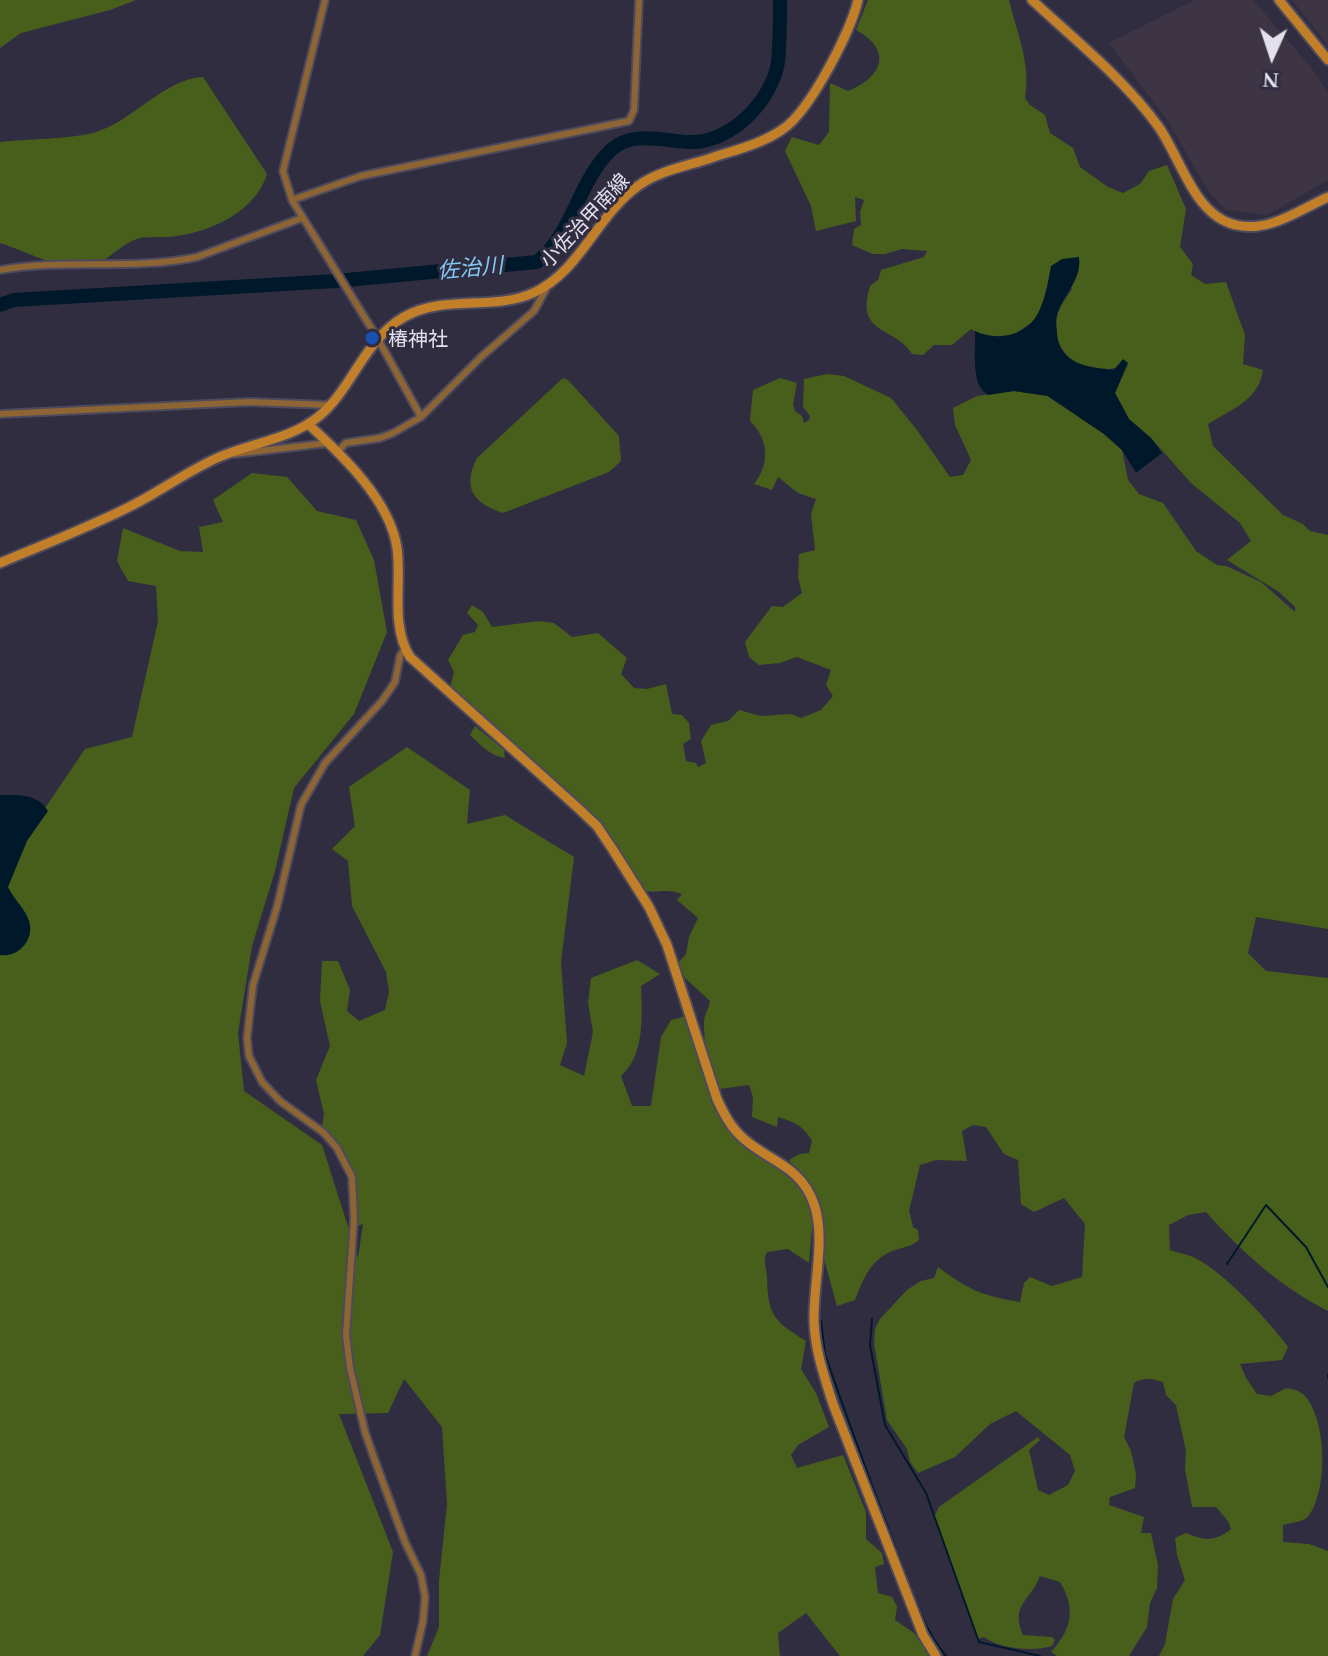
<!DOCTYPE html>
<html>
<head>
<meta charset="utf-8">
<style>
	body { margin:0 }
	#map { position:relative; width:1328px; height:1656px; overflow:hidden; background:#312d41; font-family:Georgia,serif }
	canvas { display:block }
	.north { position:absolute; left:1232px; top:16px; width:80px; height:80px; -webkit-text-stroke:6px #312d41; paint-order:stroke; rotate:183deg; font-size:22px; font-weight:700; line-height:32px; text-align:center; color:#e2e0ed }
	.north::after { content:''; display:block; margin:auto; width:28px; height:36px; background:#e2e0ed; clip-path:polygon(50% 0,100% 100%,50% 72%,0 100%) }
</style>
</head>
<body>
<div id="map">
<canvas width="1328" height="1656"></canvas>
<div class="north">N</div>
</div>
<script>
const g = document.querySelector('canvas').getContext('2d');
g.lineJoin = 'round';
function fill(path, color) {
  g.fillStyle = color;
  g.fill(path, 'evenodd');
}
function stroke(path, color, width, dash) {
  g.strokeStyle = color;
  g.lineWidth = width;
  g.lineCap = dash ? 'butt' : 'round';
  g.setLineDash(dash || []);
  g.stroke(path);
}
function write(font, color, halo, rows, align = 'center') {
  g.font = font + ' Georgia,"Noto Sans JP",serif';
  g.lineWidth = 6;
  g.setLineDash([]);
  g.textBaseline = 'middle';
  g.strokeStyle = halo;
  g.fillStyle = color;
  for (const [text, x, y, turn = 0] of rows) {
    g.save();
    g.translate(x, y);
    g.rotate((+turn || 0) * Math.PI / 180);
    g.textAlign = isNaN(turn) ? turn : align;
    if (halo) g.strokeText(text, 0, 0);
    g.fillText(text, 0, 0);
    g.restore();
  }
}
fill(new Path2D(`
	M1195,0H1253L1310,66L1328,92V180L1267,215L1226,210L1209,192L1166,118L1109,43Z
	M1291,0H1328V45L1295,4Z`), '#3d3444');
fill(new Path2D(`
	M0,0H136L110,10L21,33L0,48Z
	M868,0H1009C1017,34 1031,62 1025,98L1030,105L1045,115L1050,133L1073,148L1080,167L1108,187L1123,193L1140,184L1149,171L1167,165L1186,209L1180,247L1193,264L1191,275L1205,284L1226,282L1245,335L1243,364L1263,370C1259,400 1232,409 1208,424L1213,446L1283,515L1303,524L1310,531L1328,535V929L1256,917L1248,953L1266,971L1328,978V1311C1279,1286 1242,1252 1206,1212L1188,1215L1169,1225L1170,1250C1178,1253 1188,1254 1195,1258C1224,1272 1269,1321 1288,1347L1282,1360L1240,1364L1246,1378L1257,1394L1271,1396L1286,1388C1292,1389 1299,1390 1304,1395C1328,1420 1328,1494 1307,1518C1301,1522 1289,1523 1283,1525V1542L1309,1544L1328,1551V1656H1159L1165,1644L1173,1599L1185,1580L1177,1555L1175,1538L1186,1533C1204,1541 1215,1542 1231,1529L1228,1521L1216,1507H1192L1185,1469L1186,1451L1176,1405L1166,1395L1163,1382C1152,1379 1144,1377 1134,1383L1124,1437L1131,1451L1136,1474L1135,1488L1110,1497L1109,1505L1144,1517L1141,1533H1151L1158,1565L1157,1588L1150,1603L1147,1627L1129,1656H1057L1051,1652C1072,1629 1076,1609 1060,1582L1040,1576C1030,1602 1010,1604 1023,1635L1052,1637L1055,1640L1052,1646C1033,1652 1000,1649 984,1637L977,1639L934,1517L939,1507L1038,1437L1040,1440L1029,1450L1038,1490L1049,1495L1068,1485L1075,1471L1070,1455L1016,1411L990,1424L955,1457L918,1473L910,1462L907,1449L887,1420L874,1343L875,1329L880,1319L907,1290L921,1281L934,1278L938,1267C968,1290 983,1296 1020,1302L1024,1283L1030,1277L1052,1286L1082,1277L1085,1224L1064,1198L1034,1212L1021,1204L1018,1160L1004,1154L986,1127L973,1125L962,1131L967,1161L936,1160L920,1165L909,1211L913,1227L918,1230L919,1240C911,1247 904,1247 895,1250C870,1259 864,1278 855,1300L837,1306L824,1259V1223L818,1199L808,1182L789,1160L800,1154L809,1153L812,1141C804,1126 794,1122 778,1117L777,1127L752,1117L753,1097L749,1085L719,1089C709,1072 704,1045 704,1025C703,1017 709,1009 710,1001L685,978L678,963L686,954L689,937L698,918L677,900L682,894C665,888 660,893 645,891L627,862L598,824L450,688L454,672L448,660L463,635L475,632L478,625L467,613L472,605L483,612L492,627L539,621L554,623L572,637L598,633L627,658L621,674L634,688L647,689L666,684L672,714L682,715L689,723L691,739L683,744L686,761L696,763L698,767L706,763L701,741L711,725L728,721L739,710L761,716L791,714L801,718L821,710L833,696L826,685L831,670L797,657L780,663L759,665L749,657L745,642L772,606L783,607L802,593L798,577L799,554L815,550L811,514L816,499L798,493L778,477L772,490L754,484C770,464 769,439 750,421L753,390L780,378L797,383L793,404L795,411L802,416L804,423L809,420L810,416L803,407L804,379L827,374L844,376L891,398L917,430L950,477L963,475L971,460L955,425L953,408L977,396L1014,391L1047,396L1104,434L1122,450L1128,480L1139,494L1163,503L1196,551L1217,565L1226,566L1261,582L1295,612V607L1279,592L1227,560L1251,541L1240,523L1191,483L1151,438L1129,419L1115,393L1128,363C1094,381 1049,360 1057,317C1058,308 1067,297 1072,289L1052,266L1044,298L1036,319L1012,336L988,338L971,329L952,345H934L923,355L912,354C894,325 855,336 870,286L878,280L881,270L924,257L927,251L902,249L885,254H873L852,245L854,229L861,225L860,212L864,200L855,197L856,221L816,231L811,206L785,151L792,137L819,145L829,132L830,83L848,91C883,77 893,50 856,30Z
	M203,77L267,174C256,211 212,231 177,236C165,238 151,236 140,238C114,245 105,271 75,268C56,267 20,249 0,243V142C27,139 69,139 93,133C133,122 163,79 203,77Z
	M563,378L568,380L619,436L621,461L609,472L503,513C473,503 462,488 477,458Z
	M252,473L287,477L317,511L356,520L374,560L387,632L354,714L294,788L275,871L252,946L238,1033L244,1091L322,1145L358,1258L363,1224L357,1226C355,1178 355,1162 322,1127L324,1114L316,1080L330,1046L320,1001L322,961H338L350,990L347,1011L359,1021L385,1010L389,992L386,972L352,906L348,861L332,849L355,826L349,787L407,747L470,790L467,824L505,815L574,857L561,962L567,1043L560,1065L584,1076L593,1032L588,1003L591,978L637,960L660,974L641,986C642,1016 645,1055 621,1076L632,1106H651L661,1037L671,1020L686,1016L717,1109L735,1138L755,1153L775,1162L801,1187L813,1217L809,1263L788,1249L767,1252C762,1261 767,1268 767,1278C768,1316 774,1321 806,1341L801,1369L816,1393L829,1427L798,1445L791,1455L797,1468L843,1455L866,1512V1539L882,1553L884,1564L875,1567L878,1593L892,1597L897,1607L895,1620L914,1633L930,1656H840L806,1613L778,1633L780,1656H427L439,1627V1581L447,1504L442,1427L404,1379L388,1413L339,1414L393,1552L380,1635L363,1656H0V948L18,949L30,927L1,891L20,845L85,749L132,737L158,621L156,586L128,581L117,561L123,528L180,551L203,552L199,527L223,522L213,500Z
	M475,726L504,750L505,758C490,756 481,745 470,735Z`), '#485f1c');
fill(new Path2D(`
	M1079,257C1082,281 1063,294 1057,315C1055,320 1057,328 1057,333C1059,365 1089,367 1114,370L1123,359L1128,363L1115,393L1129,419L1151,438L1162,453L1136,473L1122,450L1104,434L1048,396L1014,391L988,395C970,385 976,350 975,331C995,341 1025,337 1037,315C1046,300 1048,282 1051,266L1062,259Z
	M0,795C19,795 37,793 48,811L27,841L8,887C13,898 26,910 29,921C35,940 18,958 0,955Z`), '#00192a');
stroke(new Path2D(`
	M1227,1264L1266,1205L1306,1247L1328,1287
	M872,1319L870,1345L885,1425L926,1493L979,1642L1040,1656
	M821,1321L825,1354C846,1416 869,1477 892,1539C906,1575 921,1627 946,1656
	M1328,1375V1378`), '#00192a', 2);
stroke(new Path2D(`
	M0,305L14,300L336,281L537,262C573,234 578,181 611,150C633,130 663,141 689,142C730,144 772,101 778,62C780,42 780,20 780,0`), '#00192a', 14);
const street = new Path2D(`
	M325,0L283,171L292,200L378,339L421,417
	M292,200L361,176L629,121L634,110L639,0
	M0,270C65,258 132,271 197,257L302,218
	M0,414L249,402L329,405
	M338,451L346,443L380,438L393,433L421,417L481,357L534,311L547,287
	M234,454L328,443
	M405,649L400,656L395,682L382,701L325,763L301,805L277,907L253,985L247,1038L249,1056L262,1082L280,1101L324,1133L337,1148L352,1177L354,1219L346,1335L350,1368L365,1432L374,1458L405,1542L421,1575L425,1597L423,1621L415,1656`);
const secondary = new Path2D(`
	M1032,0C1075,40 1124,79 1158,126C1181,158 1194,216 1236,225C1268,233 1299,210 1328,197
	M1279,0L1328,60
	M308,424C341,454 390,500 397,548C402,583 390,625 410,657L578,808L597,826L613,850L649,907L667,945L717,1099C724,1114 731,1128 744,1139C770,1162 801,1166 814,1204C826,1238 813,1285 814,1321C815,1350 824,1376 833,1404L923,1635L936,1656
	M0,563C45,544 90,527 133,505C162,490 188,471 217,458C250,443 289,440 318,417C351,391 364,340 404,317C444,294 493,311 533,293C580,272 597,215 638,186C658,171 687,166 711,158C735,150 762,144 783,129C810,111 851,31 858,0`);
stroke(street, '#4d4a5d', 10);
stroke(secondary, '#4d4a5d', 13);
stroke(street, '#8d6433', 6);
stroke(secondary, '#c17f29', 9);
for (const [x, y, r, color] of [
	[372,338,8,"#1a4fb4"]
]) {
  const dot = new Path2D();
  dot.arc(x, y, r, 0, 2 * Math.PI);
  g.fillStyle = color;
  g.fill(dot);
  stroke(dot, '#312d41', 3);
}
write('20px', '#e2e0ed', '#312d41', [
	["小佐治甲南線",584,220,-47]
]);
write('20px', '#e2e0ed', '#312d41', [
	["椿神社",388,338]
], 'left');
write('italic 22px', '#84c9f5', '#312d41', [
	["佐治川",470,267,-5]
]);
</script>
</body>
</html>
